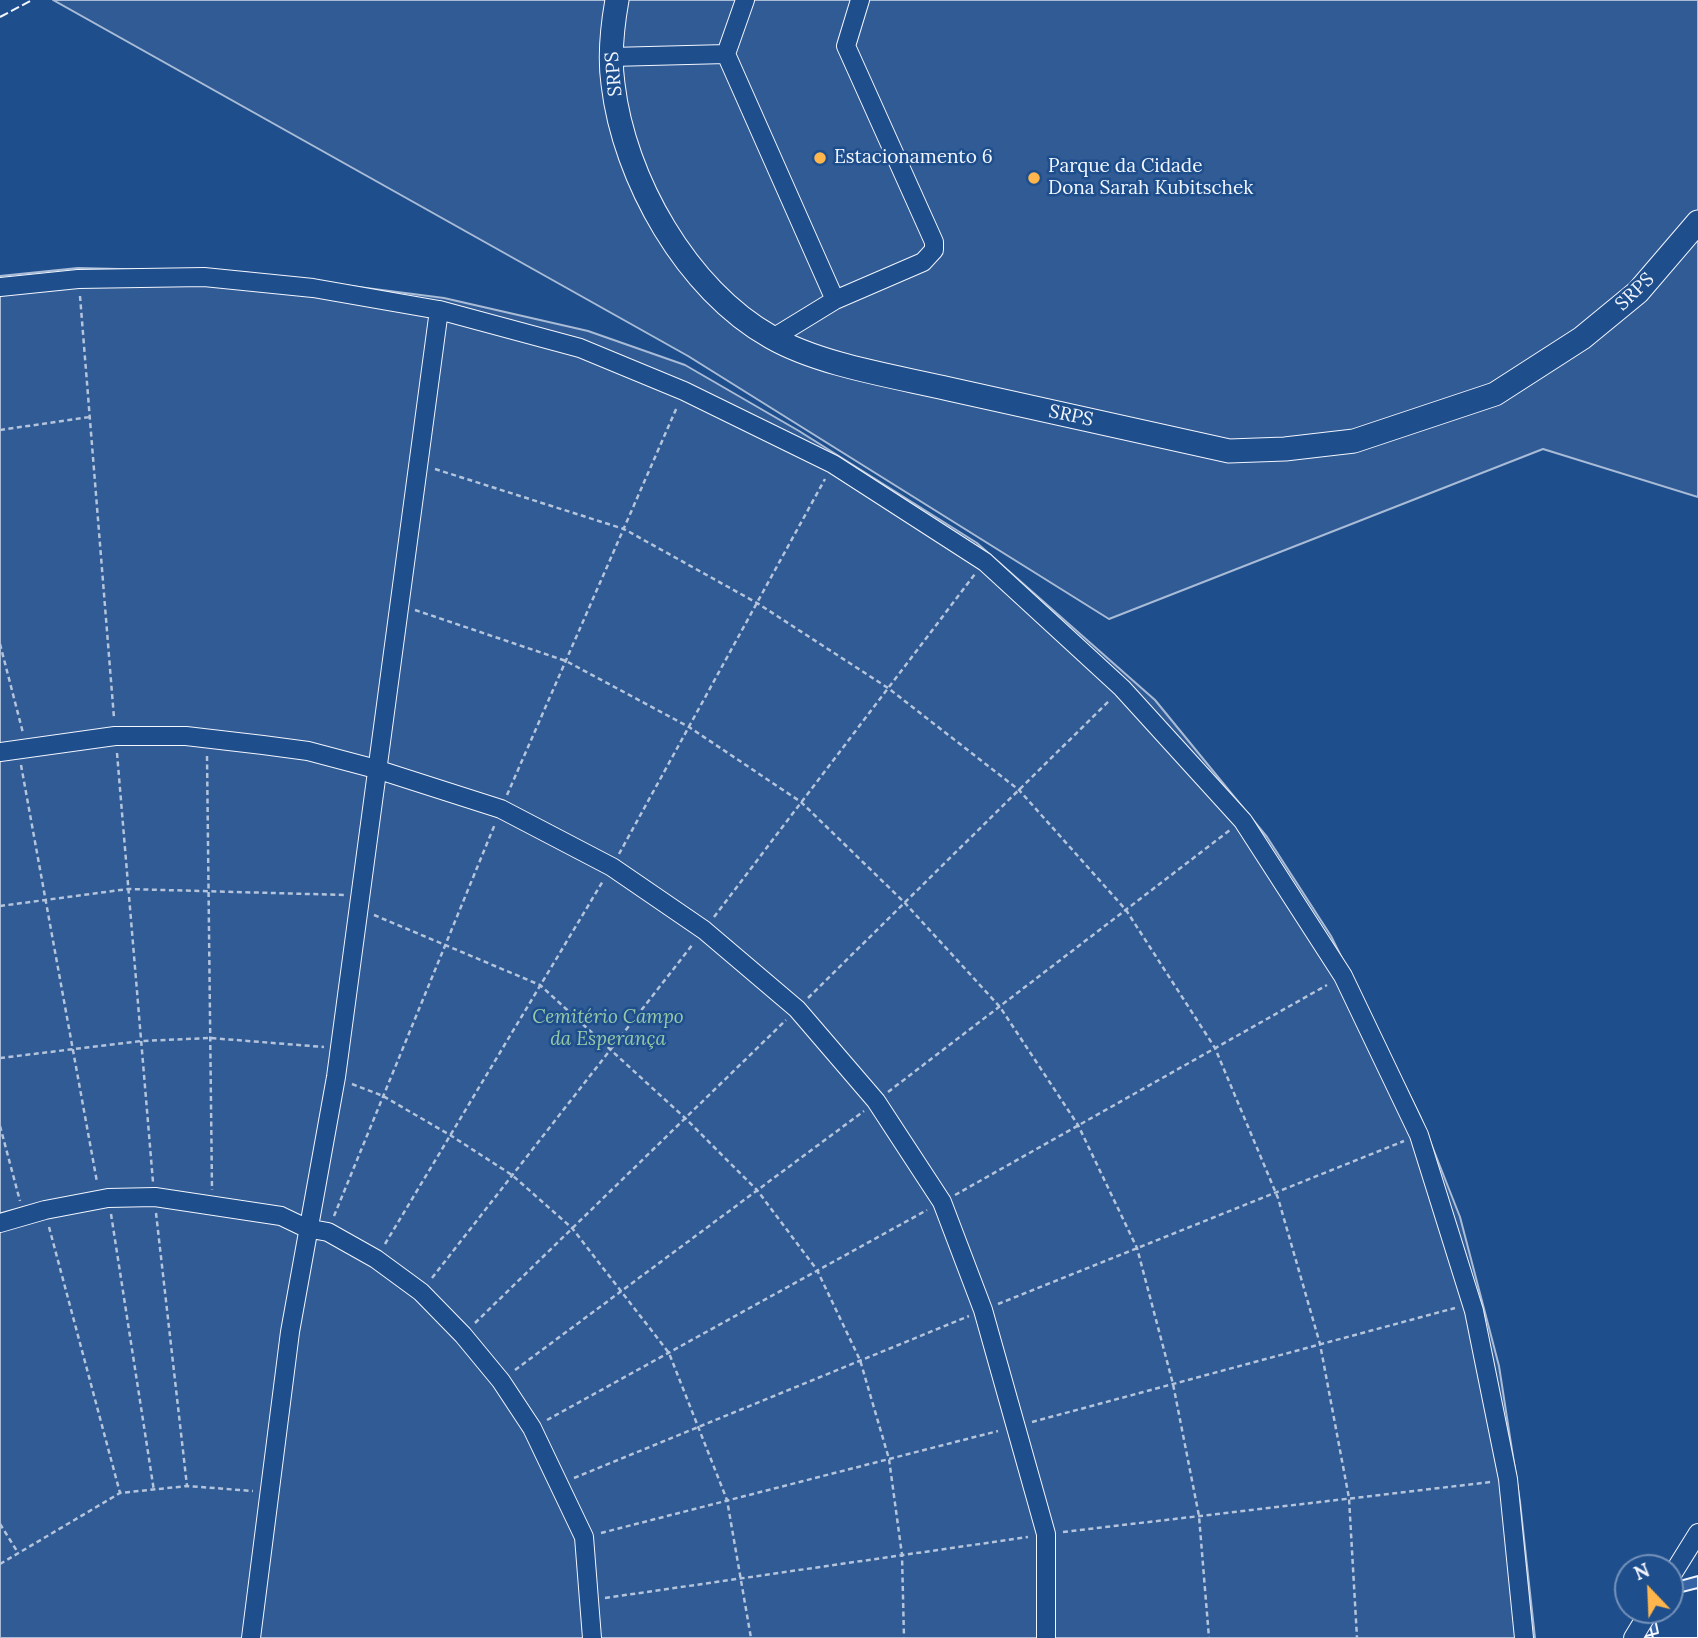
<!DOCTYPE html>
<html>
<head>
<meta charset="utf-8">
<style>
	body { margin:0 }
	#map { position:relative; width:1698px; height:1638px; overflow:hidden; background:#1f4e8c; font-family:Lora,serif }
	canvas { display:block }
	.north { position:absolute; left:1614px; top:1554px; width:70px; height:70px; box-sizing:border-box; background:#1f4e8c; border:2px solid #7391ba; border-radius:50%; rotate:337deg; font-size:19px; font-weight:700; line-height:28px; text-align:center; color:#f2f6ff }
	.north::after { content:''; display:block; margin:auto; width:24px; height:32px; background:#ffb74d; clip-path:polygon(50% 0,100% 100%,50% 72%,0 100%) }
</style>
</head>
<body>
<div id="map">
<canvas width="1698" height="1638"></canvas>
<div class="north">N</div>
</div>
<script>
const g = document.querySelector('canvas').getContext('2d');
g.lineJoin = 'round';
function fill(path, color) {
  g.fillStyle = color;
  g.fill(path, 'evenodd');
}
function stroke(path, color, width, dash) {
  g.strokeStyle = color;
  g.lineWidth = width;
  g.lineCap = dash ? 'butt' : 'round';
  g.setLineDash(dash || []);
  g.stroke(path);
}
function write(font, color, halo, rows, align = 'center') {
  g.font = font + ' Lora,serif';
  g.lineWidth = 5;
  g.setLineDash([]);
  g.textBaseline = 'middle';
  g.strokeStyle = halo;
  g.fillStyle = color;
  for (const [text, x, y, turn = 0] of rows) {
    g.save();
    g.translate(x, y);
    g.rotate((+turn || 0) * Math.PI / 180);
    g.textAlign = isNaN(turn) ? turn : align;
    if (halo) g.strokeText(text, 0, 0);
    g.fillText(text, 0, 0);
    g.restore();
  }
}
const built = new Path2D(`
	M53,0H1698V497L1543,449L1109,619L688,356Z
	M78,268L242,272L444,298L588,331L685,365L799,431L977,543L1155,700L1267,837L1331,936L1421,1118L1460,1217L1499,1366L1520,1502L1535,1638H0V276Z`);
fill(built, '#305b95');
stroke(built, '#a8bbd7', 2);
const building = new Path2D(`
	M1698,1576V1638H1638L1658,1633L1655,1619L1668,1616L1670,1594L1679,1592L1676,1582Z
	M1698,1588V1638H1653L1648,1618L1673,1611L1670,1595Z`);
fill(building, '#3563a3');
stroke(building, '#f2f6ff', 2);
const minor = new Path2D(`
	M745,0L726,54L835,300
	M611,57L726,54
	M0,287L78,279L204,277L313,288L439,310L580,348L684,391L833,464L985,562L1122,688L1243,821L1343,976L1419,1135L1474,1311L1508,1479L1524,1638
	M773,338L835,300L923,262L934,250V242L846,46L860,0
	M0,752L115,736H186L263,745L308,751L376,769L501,809L612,867L704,930L797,1009L876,1101L942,1202L983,1310L1046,1534V1638
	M0,1223L45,1210L108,1198L155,1197L281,1216L306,1228L328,1232L376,1259L421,1292L463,1335L501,1381L532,1428L584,1537L592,1638
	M1670,1578L1698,1533
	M251,1638L290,1332L336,1077L439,310
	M1633,1638L1650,1610`);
const major = new Path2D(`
	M617,0C612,28 609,56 613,84C624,179 687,290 771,337C820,365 893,376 949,389C1042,409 1135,430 1229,451L1285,449L1354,441L1495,394L1582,338L1638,292L1698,222`);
stroke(minor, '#f2f6ff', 20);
stroke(major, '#f2f6ff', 25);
stroke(new Path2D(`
	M80,296L114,718
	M0,430L90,417
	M435,469L624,529L757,603L888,688L1019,790L1126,910L1215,1048L1278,1198L1320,1344L1349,1498L1357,1638
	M415,610L566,661L689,727L801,802L904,902L1000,1007L1078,1125L1137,1248L1173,1384L1199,1516L1209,1638
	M0,644L23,733
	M117,753L153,1182
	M207,756L212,1190
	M21,765L97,1182
	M507,795L677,407
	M619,854L825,479
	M0,906L128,889L345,895
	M374,915L540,985L685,1118L757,1190L817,1270L860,1360L889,1459L902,1555L904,1638
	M714,917L975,574
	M808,998L1110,700
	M0,1058L141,1041L210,1038L324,1047
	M352,1084L383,1096L450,1135L512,1175L572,1228L669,1353L727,1500L751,1638
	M888,1092L1230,830
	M0,1126L20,1201
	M955,1195L1327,985
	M156,1213L187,1486
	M111,1214L154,1491
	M334,1216L495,824
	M49,1227L120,1493
	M385,1244L603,881
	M432,1278L693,944
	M998,1304L1404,1141
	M475,1323L786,1020
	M515,1370L864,1111
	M547,1420L927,1210
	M1032,1422L1455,1308
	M574,1478L969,1316
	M0,1524L17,1551
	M1063,1532L1491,1482
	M601,1533L998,1431
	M0,1564L120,1493L187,1486L253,1491
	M605,1598L1028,1537`), '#b3c4dc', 2.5, [5, 3.5]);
stroke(minor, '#1f4e8c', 18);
stroke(major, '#1f4e8c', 23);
stroke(new Path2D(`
	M0,17L32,0`), '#f2f6ff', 2, [9, 3.5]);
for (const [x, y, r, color] of [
	[820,158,7,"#ffb74d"],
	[1034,178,7,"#ffb74d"]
]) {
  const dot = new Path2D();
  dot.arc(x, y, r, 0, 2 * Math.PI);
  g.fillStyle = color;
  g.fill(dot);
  stroke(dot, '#1f4e8c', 2.5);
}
write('19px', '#f2f6ff', '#1f4e8c', [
	["SRPS",614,74,-95],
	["SRPS",1635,292,-44],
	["SRPS",1071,416,12]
]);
write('19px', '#f2f6ff', '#1f4e8c', [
	["Estacionamento 6",834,158],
	["Parque da Cidade",1048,167],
	["Dona Sarah Kubitschek",1048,189]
], 'left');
write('italic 19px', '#97c8a6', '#1f4e8c', [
	["Cemitério Campo",608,1018],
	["da Esperança",608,1040]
]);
</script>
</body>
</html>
